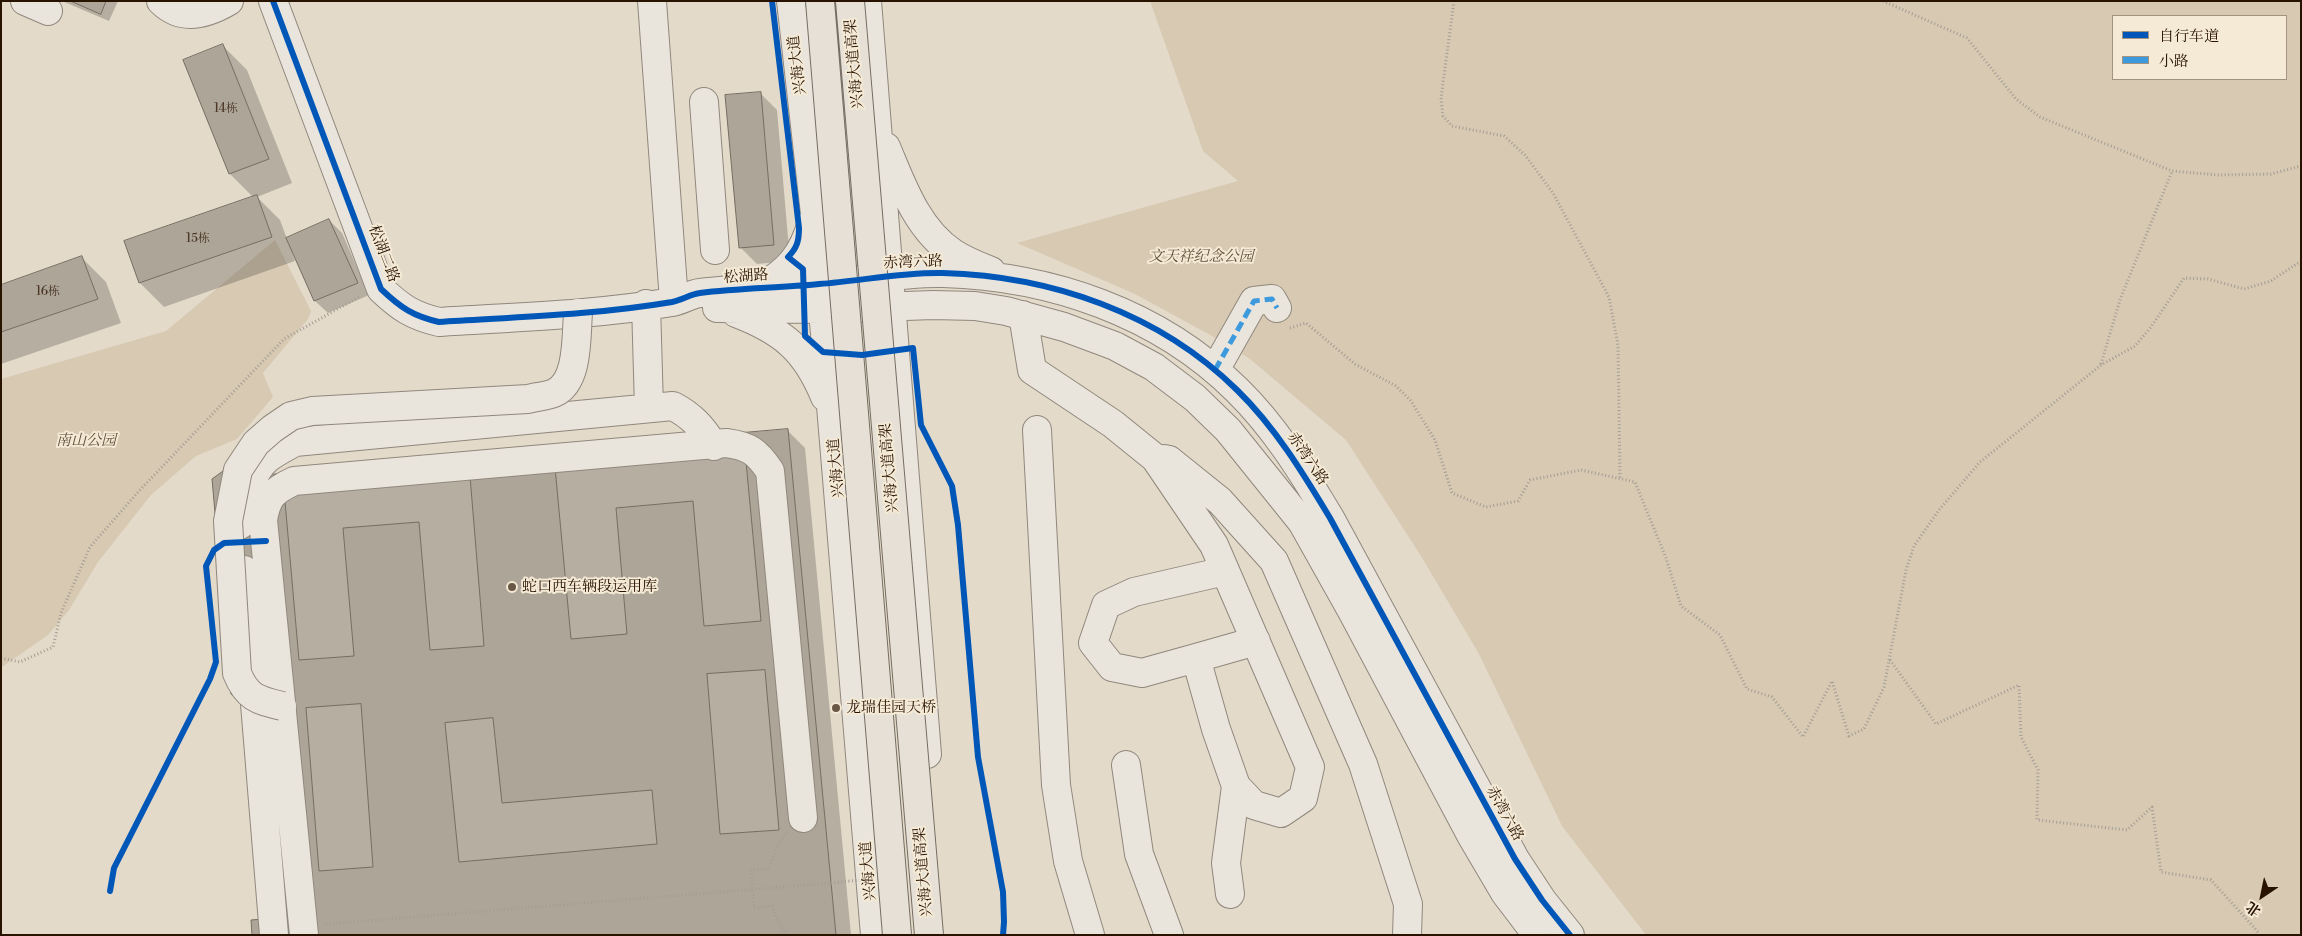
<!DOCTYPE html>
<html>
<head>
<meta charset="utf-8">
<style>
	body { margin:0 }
	#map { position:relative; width:2302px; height:936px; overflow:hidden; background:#e4daca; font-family:"Libre Bodoni","Noto Serif SC",serif }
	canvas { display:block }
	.frame { position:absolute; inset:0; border:2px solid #281200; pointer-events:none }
	.legend { position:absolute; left:2112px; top:15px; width:175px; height:65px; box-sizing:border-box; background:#f4ead5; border:1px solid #a29480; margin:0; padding:6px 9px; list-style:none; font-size:15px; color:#281200 }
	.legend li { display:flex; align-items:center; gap:10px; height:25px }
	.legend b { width:25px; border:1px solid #a29480 }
	.north { position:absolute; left:2237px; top:871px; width:50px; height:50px; -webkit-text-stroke:4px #f4ead5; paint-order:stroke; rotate:214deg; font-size:14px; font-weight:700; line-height:20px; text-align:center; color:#281200 }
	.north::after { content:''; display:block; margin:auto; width:18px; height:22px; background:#281200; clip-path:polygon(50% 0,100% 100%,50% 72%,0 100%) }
</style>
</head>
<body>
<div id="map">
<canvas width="2302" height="936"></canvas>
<div class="frame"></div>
<ul class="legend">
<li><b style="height:6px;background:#0057b8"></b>自行车道</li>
<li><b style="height:6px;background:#3d9adc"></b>小路</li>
</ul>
<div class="north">北</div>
</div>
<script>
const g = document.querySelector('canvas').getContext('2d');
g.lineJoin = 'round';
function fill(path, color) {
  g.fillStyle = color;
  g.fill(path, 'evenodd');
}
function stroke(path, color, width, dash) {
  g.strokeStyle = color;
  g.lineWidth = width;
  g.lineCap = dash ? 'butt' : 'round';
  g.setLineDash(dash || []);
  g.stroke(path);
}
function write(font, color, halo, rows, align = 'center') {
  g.font = font + ' "Libre Bodoni","Noto Serif SC",serif';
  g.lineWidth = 4;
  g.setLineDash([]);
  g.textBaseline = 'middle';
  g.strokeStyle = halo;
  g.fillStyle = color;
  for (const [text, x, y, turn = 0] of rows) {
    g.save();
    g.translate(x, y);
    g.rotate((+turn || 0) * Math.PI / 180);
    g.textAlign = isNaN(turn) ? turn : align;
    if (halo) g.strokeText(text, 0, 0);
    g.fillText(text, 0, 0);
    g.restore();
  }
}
fill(new Path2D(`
	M1150,1H2301V935H1646L1562,826L1479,654L1421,556L1346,440L1250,359L1212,336L1135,294L1017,243L1238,181L1203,151ZM2113,16H2286V79H2113Z
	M275,240L311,311L308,319L263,373L273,397L237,439L196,456L151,495L98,562L69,610L48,635L2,667L1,670V379L166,331Z`), '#d7c9b2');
fill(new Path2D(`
	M62,1H118L109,21Z
	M223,46L247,70L292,183L257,197L280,220L287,239L329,220L342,233L369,295L328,313L315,301L294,252H292L295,261L164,307L140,283L253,197L230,174Z
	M760,93L777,110L790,261L757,264L740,247Z
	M82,258L106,282L121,323L1,364V286Z
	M788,431L805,448L851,935H254L288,918L263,477Z`), '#0003');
const building = new Path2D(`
	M71,1H106L101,14Z
	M223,44L269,159L229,174L183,60Z
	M761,92L774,245L739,248L725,95Z
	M257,195L272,237L139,283L124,241Z
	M329,219L358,283L314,301L286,238Z
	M82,256L98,299L1,332V285Z
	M788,429L836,935H252L251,920L287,917L273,723L231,694L212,479L223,471L263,475Z
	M745,451L761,621L704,626L693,501L616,508L627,634L571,639L555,467Z
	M470,476L484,646L430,650L419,522L343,528L354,656L299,660L284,490Z
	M765,670L779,830L720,834L707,674Z
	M361,704L373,867L319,871L306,708Z
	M493,718L502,803L652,790L657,844L459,862L445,723Z`);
fill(building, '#aea599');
stroke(building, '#756d62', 1);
const minor = new Path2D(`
	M25,1L48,11
	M161,1C182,22 207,14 229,1
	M273,1L381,289C401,308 413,316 439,322C517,317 595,315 672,302C682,300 691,294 700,293C740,288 780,288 819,284C861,281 902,272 943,273C1051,276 1159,313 1237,390C1275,427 1303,473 1330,518L1515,859L1542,900L1570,935
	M652,1L674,301
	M791,1L815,214L875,935
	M867,1L927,754
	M704,102L715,250
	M886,147C902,185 917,229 953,253C965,261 978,266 991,271
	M758,289C790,270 802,256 813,220
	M646,304L649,408
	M717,308L823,309L933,305L975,306L1006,311L1064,327L1115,346L1154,367L1195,398L1228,430L1302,522L1353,613L1472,837L1505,893L1537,935
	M736,313C783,331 806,350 825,397
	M1023,315L1032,370L1113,424L1155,458L1214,545L1310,767L1303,798L1281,813L1254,805L1236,786L1216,729L1196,658L1142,673L1112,667L1093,643L1106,605L1134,592L1225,571
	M1215,370L1254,301L1272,299L1277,308
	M1037,430L1056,785L1068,861L1090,935
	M1164,459L1169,460L1220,501L1274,561L1363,764L1408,904L1407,935
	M240,525C242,504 251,472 268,458C276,452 286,447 295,442L673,406C692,416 702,427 714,446
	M244,570L274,935
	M1196,658L1256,641
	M1126,765L1139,854L1169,935
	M1230,894L1226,863L1236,786
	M304,935L263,520C267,496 273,491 294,481L726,443C750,446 757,452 770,471L803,818`);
stroke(minor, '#90887d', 30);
stroke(new Path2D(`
	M1454,1L1441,98L1443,116L1452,126L1504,136L1525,155L1553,193L1609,297L1618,345L1620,478
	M1883,1L1967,38L2016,99L2040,117L2172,171L2218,175L2271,174L2301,166
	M1290,328L1306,323L1355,364L1396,386L1411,401L1435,440L1452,493L1486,507L1518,501L1530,480L1581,470L1635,482L1666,558L1681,606L1720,635L1747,689L1772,697L1803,737L1832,681L1849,736L1864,729L1884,687L1906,570L1914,546L1939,510L1980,462L2101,365L2135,346L2151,327L2184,278L2208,279L2244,289L2271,281L2301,261
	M2101,364L2120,300L2172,171
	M1,658L20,662L53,647L61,613L90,547L139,491L284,339L359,297
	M1890,660L1936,724L2019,685L2021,737L2038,770L2037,820L2127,830L2152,807L2161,872L2211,880L2259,933
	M787,832L777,846L769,869L751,870L754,908L772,906L777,920L787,935
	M326,924L831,883`), '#a39d94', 3, [1, 2.5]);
stroke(minor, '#e9e4dc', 28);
const minorBridge = new Path2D(`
	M282,706C258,700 247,698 237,673L228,521L238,470L256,443L272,429L291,416L312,411L528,399C536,397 547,396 554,393C579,382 576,336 578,313`);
const majorBridge = new Path2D(`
	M820,1L897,935
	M850,1L929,935`);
stroke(minorBridge, '#90887d', 30, []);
stroke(majorBridge, '#756d62', 30, []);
stroke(new Path2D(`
	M831,883L870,879`), '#a39d94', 3, [1, 2.5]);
stroke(minorBridge, '#e9e4dc', 28);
stroke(majorBridge, '#e6e0d6', 28);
stroke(new Path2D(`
	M1215,370L1254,301L1272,299L1277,308`), '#3d9adc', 5, [10, 5]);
stroke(new Path2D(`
	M273,1L381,289C401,308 413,316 439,322C517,317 595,315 672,302C682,300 691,294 700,293C740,288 780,288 819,284C861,281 902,272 943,273C1051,276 1159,313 1237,390C1275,427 1303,473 1330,518L1515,859L1542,900L1570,935
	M772,1L799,228C799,241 797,248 788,257L803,269L805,336L823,352L862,355L913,348L921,425L952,486L958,525L978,757L1003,892L1004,922L1003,935
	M110,891L114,868L210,679L216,662L206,566L214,550L224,543L266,541`), '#0057b8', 6);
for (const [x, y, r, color] of [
	[512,587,5,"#6a5847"],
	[836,708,5,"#6a5847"]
]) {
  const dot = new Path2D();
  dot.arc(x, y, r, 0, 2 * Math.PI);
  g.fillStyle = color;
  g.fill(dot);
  stroke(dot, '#f4ead5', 2);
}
write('12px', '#4a3726', null, [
	["14栋",226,109],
	["15栋",198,239],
	["16栋",48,292]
]);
write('15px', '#281200', '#f4ead5', [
	["兴海大道高架",855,64,-95],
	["兴海大道",798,65,-97],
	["松湖二路",383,254,69],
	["赤湾六路",913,263,-2],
	["松湖路",746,277,-4],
	["赤湾六路",1307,459,56],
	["兴海大道",837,468,-95],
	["兴海大道高架",890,468,-95],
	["赤湾六路",1504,814,61],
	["兴海大道",869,871,-95],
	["兴海大道高架",924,872,-95]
]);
write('italic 15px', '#614d38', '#f4ead5', [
	["文天祥纪念公园",1201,257],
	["南山公园",86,441]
]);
write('15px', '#281200', '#f4ead5', [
	["蛇口西车辆段运用库",522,587],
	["龙瑞佳园天桥",846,708]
], 'left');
</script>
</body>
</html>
